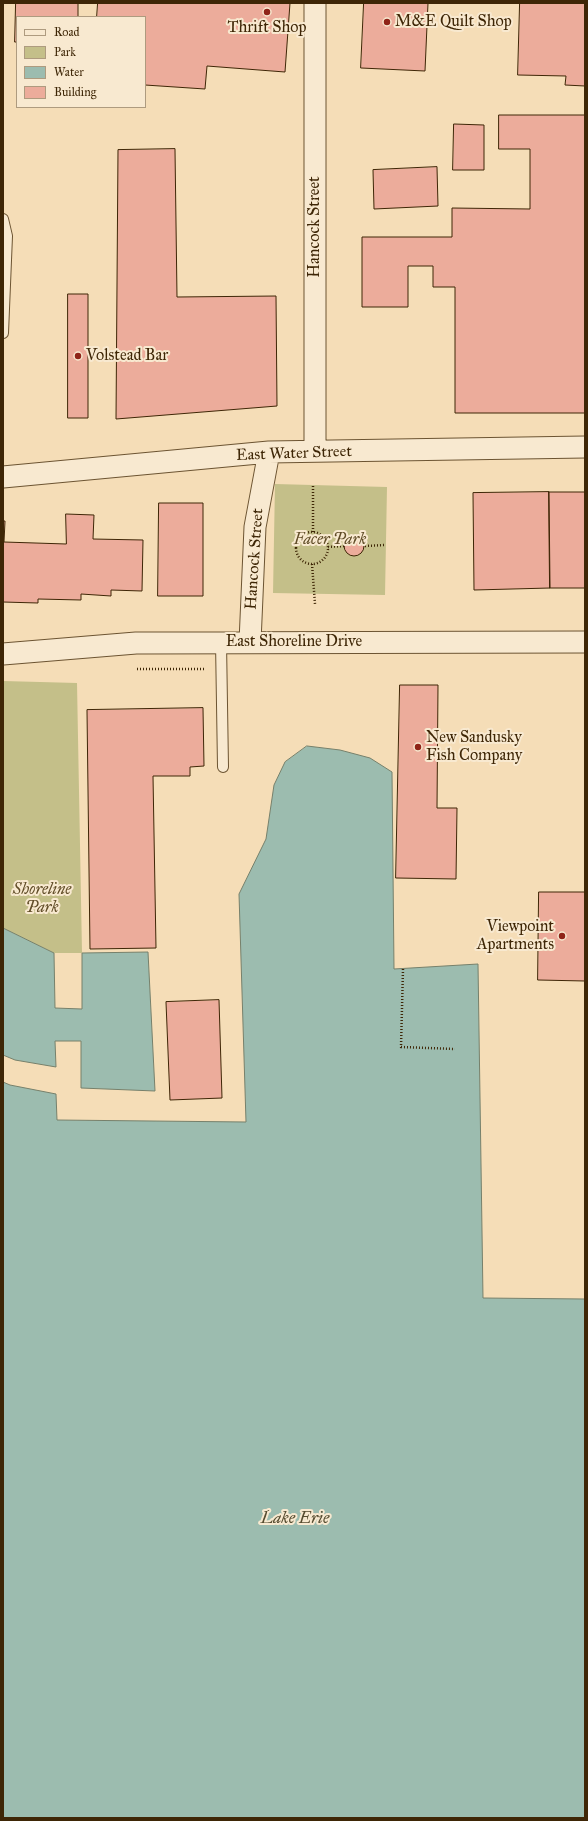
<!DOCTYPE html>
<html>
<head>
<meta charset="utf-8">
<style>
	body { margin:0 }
	#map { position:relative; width:588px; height:1821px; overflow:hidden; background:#f5ddb7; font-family:"IM FELL Great Primer",serif }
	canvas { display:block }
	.frame { position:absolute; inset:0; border:4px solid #3e2606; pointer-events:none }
	.legend { position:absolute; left:16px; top:16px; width:130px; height:92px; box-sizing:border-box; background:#f8e9d0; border:1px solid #ae9b7f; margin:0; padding:5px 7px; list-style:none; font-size:12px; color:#3e2606 }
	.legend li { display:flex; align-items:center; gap:8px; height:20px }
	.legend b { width:20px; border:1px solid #ae9b7f }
</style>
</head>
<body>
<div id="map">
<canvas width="588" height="1821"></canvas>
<div class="frame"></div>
<ul class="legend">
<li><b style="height:5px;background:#f8e9d0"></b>Road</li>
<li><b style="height:11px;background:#c4bf89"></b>Park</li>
<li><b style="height:11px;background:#9cbcaf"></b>Water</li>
<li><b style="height:11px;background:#ecac9b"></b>Building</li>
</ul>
</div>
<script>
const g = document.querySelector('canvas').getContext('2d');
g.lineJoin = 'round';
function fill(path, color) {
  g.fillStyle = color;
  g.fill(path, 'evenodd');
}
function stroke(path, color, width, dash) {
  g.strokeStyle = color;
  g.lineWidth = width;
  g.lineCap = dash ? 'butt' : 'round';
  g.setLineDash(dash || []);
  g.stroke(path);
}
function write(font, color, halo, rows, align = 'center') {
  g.font = font + ' "IM FELL Great Primer",serif';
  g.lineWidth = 4;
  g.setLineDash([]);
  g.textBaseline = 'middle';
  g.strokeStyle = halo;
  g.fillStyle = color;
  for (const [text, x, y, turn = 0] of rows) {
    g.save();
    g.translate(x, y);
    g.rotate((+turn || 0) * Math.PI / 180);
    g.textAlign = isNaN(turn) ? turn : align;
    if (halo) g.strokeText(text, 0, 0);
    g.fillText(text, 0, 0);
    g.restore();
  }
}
fill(new Path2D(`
	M275,484L387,487L385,595L273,593Z
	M3,681L77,683L82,953H54L3,928Z`), '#c4bf89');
const water = new Path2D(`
	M307,746L340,750L370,758L392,772L394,969L478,964L483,1298L585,1299V1818H3V1082L10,1085L56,1094L57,1120L246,1122L239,894L266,839L274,785L285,762Z
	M3,928L54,953L55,1008L82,1009V953L148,952L155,1091L81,1088V1041H55L56,1067L15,1060L3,1055Z`);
fill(water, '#9cbcaf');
stroke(water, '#76806b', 1);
const building = new Path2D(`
	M16,3H78V17H17V42H15Z
	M98,3H290L285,72L207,66L205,89L145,85V17H97Z
	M364,3H428L425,71L361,68Z
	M520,3H585V86L565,85L566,76L518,75Z
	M499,115H585V413H455V287H433V266H408V307H362V237H452V208L530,209V149H499Z
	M454,124L484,125V170H453Z
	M175,149L177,297L276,296L277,406L116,419L118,150Z
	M437,167L438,206L374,209L373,170Z
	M68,294H88V418H68Z
	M549,492H585V588H550Z
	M549,492L550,588L474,590L473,493Z
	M159,503H203V596H158Z
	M66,514L94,515L93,539L143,540L142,591L111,590V596L81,594V600L38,599V603L3,602V521H5L4,542L66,544Z
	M344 546a10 10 0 1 1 20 0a10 10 0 1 1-20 0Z
	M400,685H438L437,808H457L456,879L396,878Z
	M203,708L204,766L190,767V776H153L156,948L90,949L87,710Z
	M539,892H585V981L538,980Z
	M219,1000L222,1098L170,1100L166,1002Z`);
fill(building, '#ecac9b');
stroke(building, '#3e2606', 1);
const lane = new Path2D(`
	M3,219L7,236L3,333
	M221,642L223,767`);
const street = new Path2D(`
	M315,451V3
	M3,477L269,452L585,447
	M250,642L255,527L269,452
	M3,654L136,643L585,642`);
stroke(lane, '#6c5432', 12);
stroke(street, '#6c5432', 23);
stroke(new Path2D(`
	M313,532V486
	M296 548a16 16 0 1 1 32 0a16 16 0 1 1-32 0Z
	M365,546L385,545
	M328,547L344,546
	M312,564L315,604
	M137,669H204
	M403,969L401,1047L455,1049`), '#3e2606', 2.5, [1, 2]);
stroke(lane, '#f8e9d0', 10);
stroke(street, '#f8e9d0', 21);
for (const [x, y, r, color] of [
	[267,12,4,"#8f2418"],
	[387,22,4,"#8f2418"],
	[78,356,4,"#8f2418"],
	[418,747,4,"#8f2418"],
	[562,936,4,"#8f2418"]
]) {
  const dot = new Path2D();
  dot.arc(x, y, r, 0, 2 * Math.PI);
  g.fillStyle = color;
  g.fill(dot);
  stroke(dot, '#f8e9d0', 1.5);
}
write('16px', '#3e2606', '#f8e9d0', [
	["M&E Quilt Shop",395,22],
	["Thrift Shop",267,28,"center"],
	["Volstead Bar",86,356],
	["New Sandusky",426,738],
	["Fish Company",426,756],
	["Viewpoint",554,927,"right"],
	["Apartments",554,945,"right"]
], 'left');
write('16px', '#3e2606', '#f8e9d0', [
	["Hancock Street",315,227,-90],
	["East Water Street",294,454,-2],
	["Hancock Street",255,559,-86],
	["East Shoreline Drive",294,642]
]);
write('italic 16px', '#604c27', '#f8e9d0', [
	["Facer Park",330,540],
	["Shoreline",42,890],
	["Park",42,908]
]);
write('italic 17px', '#564c30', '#f8e9d0', [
	["Lake Erie",295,1519]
]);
</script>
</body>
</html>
